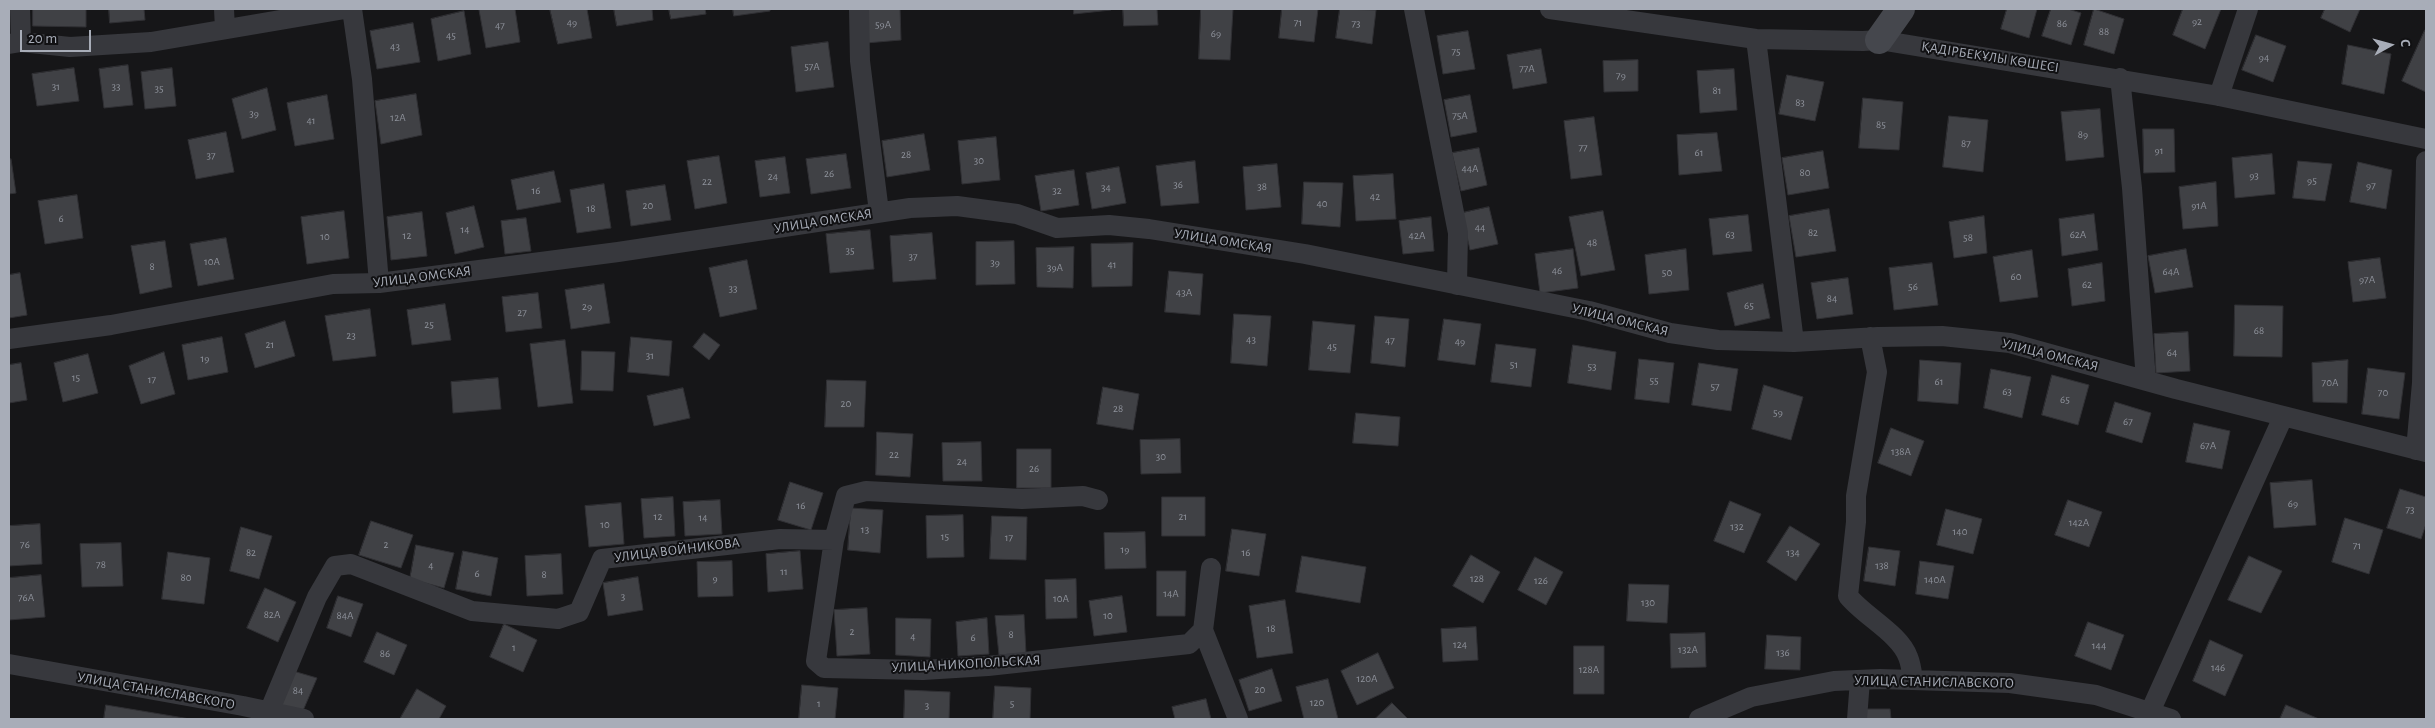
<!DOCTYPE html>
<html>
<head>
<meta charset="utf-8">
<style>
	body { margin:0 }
	#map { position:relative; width:2435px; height:728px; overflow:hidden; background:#161618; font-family:"Alegreya Sans",sans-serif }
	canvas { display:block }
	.frame { position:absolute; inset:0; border:10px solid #a8adb8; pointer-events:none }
	.north { position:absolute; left:2365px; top:20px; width:50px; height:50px; -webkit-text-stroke:4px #111113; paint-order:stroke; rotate:83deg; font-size:14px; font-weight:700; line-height:20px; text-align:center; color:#a8adb8 }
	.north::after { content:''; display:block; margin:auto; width:18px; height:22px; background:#a8adb8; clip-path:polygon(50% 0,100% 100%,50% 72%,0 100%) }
	.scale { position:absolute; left:20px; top:30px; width:71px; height:22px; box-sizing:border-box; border:2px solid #a8adb8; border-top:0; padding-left:6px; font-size:15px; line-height:18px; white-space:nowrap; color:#a8adb8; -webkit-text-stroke:4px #111113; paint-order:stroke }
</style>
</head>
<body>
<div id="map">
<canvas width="2435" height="728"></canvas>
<div class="frame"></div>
<div class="north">С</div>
<div class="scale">20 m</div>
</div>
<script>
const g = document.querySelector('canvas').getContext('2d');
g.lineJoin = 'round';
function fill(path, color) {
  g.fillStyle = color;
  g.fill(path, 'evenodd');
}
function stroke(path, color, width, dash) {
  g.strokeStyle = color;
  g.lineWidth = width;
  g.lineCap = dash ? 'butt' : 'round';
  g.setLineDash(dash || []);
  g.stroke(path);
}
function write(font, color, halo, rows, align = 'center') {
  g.font = font + ' "Alegreya Sans",sans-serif';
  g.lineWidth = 4;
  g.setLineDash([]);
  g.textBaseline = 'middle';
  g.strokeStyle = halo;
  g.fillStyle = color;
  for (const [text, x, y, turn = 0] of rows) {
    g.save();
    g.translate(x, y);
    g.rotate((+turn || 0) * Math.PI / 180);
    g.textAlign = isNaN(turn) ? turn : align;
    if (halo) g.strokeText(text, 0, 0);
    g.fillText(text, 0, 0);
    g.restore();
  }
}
const building = new Path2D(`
	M33,9H86V27L33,26Z
	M109,9H144L145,20L110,23Z
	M486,9H515L520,42L486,48L479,10Z
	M550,9H587L592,38L558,44Z
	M614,9H652L653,20L617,26Z
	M669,9H705L706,14L671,19Z
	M733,9H770V11L734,16Z
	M865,9H900L901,40L866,43Z
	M1074,9H1111V10L1074,14Z
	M1123,9H1157L1158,25L1124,26Z
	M1201,9H1233L1230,60L1199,59Z
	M1282,9H1318L1314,42L1279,38Z
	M1340,9L1376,10L1372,44L1336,38Z
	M2007,9H2037L2029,38L2001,29Z
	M2051,9H2068L2081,13L2071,45L2042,36Z
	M2094,9L2124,19L2114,54L2084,45Z
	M2183,9H2221L2205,49L2173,35Z
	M2325,9H2360L2350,32L2321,18Z
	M464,11L471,54L438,61L431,19Z
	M413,23L420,62L377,69L370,31Z
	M2425,30H2426V92L2402,81Z
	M1468,31L1475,69L1443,74L1437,36Z
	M2256,35L2286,46L2273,82L2242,70Z
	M828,42L834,87L796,92L791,47Z
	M2348,45L2391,54L2384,94L2342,84Z
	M1541,49L1547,83L1513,89L1507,55Z
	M1638,60V91L1604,92L1603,61Z
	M128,65L133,105L104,108L99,69Z
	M74,68L79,101L37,106L32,74Z
	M172,68L176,106L145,109L141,72Z
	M1734,69L1737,110L1700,113L1697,71Z
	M1787,75L1824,82L1815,121L1779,114Z
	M267,88L276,130L242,139L232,99Z
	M416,94L422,135L381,144L375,101Z
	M327,95L334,139L295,146L287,103Z
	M1470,95L1477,132L1451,137L1444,100Z
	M1863,98L1903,102L1899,150L1859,148Z
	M2100,109L2104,157L2066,161L2061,112Z
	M1949,116L1988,120L1983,172L1943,167Z
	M1594,117L1602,175L1571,179L1564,121Z
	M2143,129H2174L2175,172L2144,173Z
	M226,132L234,172L196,179L188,140Z
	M1717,133L1722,171L1679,175L1677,135Z
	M924,134L930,170L887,177L882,141Z
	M996,137L1000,180L962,184L958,141Z
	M1479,148L1487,185L1461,191L1452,153Z
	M1823,151L1829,188L1788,195L1782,158Z
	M846,154L851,188L811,194L806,159Z
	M2272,154L2275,194L2235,198L2232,158Z
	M719,156L727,203L695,209L687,161Z
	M785,157L790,193L760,197L755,161Z
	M11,159L16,193L9,194V160Z
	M1195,161L1199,203L1161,206L1156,166Z
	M2298,161L2332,164L2325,201L2293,198Z
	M2358,162L2392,170L2386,209L2350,202Z
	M1277,164L1281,207L1246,210L1243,167Z
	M1119,167L1126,203L1092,209L1086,173Z
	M1074,170L1079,205L1041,211L1035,176Z
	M554,171L561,202L517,210L511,180Z
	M1393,174L1396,219L1356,221L1353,176Z
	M1304,182L1343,183L1340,227L1302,224Z
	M2216,182L2218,226L2183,229L2179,187Z
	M604,184L611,228L577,233L570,190Z
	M665,185L671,220L631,226L626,191Z
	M77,195L83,238L45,244L38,201Z
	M474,206L484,247L455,254L446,213Z
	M1489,207L1498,244L1470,250L1462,213Z
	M1829,209L1836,251L1796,257L1789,216Z
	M344,211L349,258L307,264L301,217Z
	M1603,211L1615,270L1581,276L1569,217Z
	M422,212L427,256L391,260L387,217Z
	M2094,214L2098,250L2062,256L2059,219Z
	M1748,215L1752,251L1713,255L1709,219Z
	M1984,216L1987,253L1954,258L1949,222Z
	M1431,217L1434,251L1403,254L1399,221Z
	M526,218L531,251L505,254L501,221Z
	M870,230L874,269L830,273L826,234Z
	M932,233L936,279L893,282L890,236Z
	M226,238L234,279L198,286L190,244Z
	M165,241L172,287L140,294L131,246Z
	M1014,241L1015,284L976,285V242Z
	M1133,243L1132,286L1092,287L1091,244Z
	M1074,247L1073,288L1037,287L1036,248Z
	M1573,249L1578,288L1540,293L1535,254Z
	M1686,249L1689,290L1649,294L1645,255Z
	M2186,249L2193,287L2155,293L2148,256Z
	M2032,250L2038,297L2000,302L1993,257Z
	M2380,258L2386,298L2353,302L2348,262Z
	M747,260L757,309L720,317L709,268Z
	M1932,263L1938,305L1894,310L1889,268Z
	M2102,263L2105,301L2072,306L2068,269Z
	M1169,271L1203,274L1200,315L1165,312Z
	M20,273L27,315L9,318V275Z
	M1848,278L1853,314L1817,319L1811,283Z
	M604,284L610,323L571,329L565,290Z
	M1763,284L1770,318L1735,326L1727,293Z
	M538,293L542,328L506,332L502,297Z
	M445,304L451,340L412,345L407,310Z
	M2235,305L2283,306L2282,357L2234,356Z
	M370,309L376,356L333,361L325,316Z
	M1234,314L1271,316L1267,366L1231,363Z
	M1375,316L1409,319L1405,367L1371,363Z
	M1444,319L1481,324L1475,365L1438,360Z
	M285,321L295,356L255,368L245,334Z
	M1313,321L1355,325L1350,373L1309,370Z
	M2188,332L2190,371L2156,373L2154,334Z
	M704,333L720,345L709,360L693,347Z
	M222,337L228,372L188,380L182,345Z
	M631,337L672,341L669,376L628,372Z
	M565,340L573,403L538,407L530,344Z
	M1496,344L1536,349L1531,387L1491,382Z
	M1573,345L1616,352L1611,390L1568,383Z
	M582,351L615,352L613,391L581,390Z
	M164,352L175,394L141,404L129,366Z
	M88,354L98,393L63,402L54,363Z
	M1639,359L1674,363L1669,403L1635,399Z
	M1920,360L1961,363L1958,404L1918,401Z
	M2348,360L2347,403L2313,402L2312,363Z
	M21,363L27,400L9,403V365Z
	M1699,363L1738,369L1731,411L1692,405Z
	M2368,368L2405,373L2399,419L2362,414Z
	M1991,369L2031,377L2022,418L1984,408Z
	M2052,375L2089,385L2078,425L2042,415Z
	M498,378L501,409L453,413L451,382Z
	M827,380L866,381L864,427H825Z
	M1764,385L1803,397L1791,440L1752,429Z
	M1103,387L1139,394L1133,430L1097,424Z
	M683,388L690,418L654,426L647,396Z
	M2115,402L2151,413L2142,443L2106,432Z
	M1356,413L1400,417L1398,446L1353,443Z
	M2194,423L2230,431L2222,469L2186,462Z
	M1891,428L1924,441L1911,476L1878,463Z
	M877,432L913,434L910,477L876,475Z
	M1180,439L1181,473L1141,474L1140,440Z
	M981,442L982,481H943L942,443Z
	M1017,449H1051V488H1017Z
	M2312,480L2316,525L2274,528L2270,483Z
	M790,482L823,493L811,530L778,520Z
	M2400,489L2426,497V524L2421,539L2387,528Z
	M673,497L675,536L644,538L641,499Z
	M1162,497H1205V536H1162Z
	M720,500L722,534L685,536L683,502Z
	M2068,500L2102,512L2089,547L2055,535Z
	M1730,501L1761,514L1744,553L1714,541Z
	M621,503L624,544L589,547L585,506Z
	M851,508L883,510L880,553L848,550Z
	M1946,509L1982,519L1973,554L1937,545Z
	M963,515L964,557L927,558L926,516Z
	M992,516L1027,517L1026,560L990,559Z
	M2345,518L2383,530L2369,574L2332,562Z
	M371,521L413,535L401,568L359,555Z
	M40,524L42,564L9,566V526Z
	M1790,526L1820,544L1796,581L1767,562Z
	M241,527L272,536L259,579L230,571Z
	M1232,529L1266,534L1259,576L1226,571Z
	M1145,532L1146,568L1105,569L1104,533Z
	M121,543L123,586L82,587L80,544Z
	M416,545L454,553L444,588L410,579Z
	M1869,547L1900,551L1895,586L1864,581Z
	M463,551L498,558L491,596L456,589Z
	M800,551L803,589L768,592L766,554Z
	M168,552L210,558L204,604L162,599Z
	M561,554L563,594L527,596L525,556Z
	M1471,555L1500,572L1483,603L1453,586Z
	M1302,556L1366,567L1360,603L1296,592Z
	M2249,556L2282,571L2261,613L2228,600Z
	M1535,557L1563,572L1546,605L1518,590Z
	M732,561L733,596L698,597L697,562Z
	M1920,561L1954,566L1948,599L1916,594Z
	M1157,571H1186L1185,616H1157Z
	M41,575L45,617L9,620V578Z
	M638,577L643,610L608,616L603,583Z
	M1076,579L1077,618L1046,619L1045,580Z
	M1629,584L1669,585L1667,623L1627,621Z
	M265,588L296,602L278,642L247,628Z
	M338,596L363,604L351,637L327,628Z
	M1122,596L1127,632L1094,636L1089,601Z
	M1285,600L1293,653L1257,658L1249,606Z
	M867,608L870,654L837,656L834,610Z
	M1024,615L1026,653L999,655L995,616Z
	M896,618L931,619L930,657L896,655Z
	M987,618L989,654L958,656L956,622Z
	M2088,622L2124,635L2111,670L2075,656Z
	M504,624L537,640L523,672L490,657Z
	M1476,627L1478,660L1443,662L1441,629Z
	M377,632L407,645L394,675L364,662Z
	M1705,633L1706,667L1671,668L1670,634Z
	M1767,635L1801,637L1800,670L1765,669Z
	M2210,640L2243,655L2225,696L2193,681Z
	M1574,646H1604V694H1574Z
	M1378,653L1394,688L1357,705L1341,671Z
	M1272,669L1282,701L1249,711L1239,680Z
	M293,671L317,678L302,713L279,705Z
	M1328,679L1338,719H1304L1296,687Z
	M802,685L838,688L835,719H799Z
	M995,686L1031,688L1030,719H993Z
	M417,689L446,706L439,719H400Z
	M905,690L950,692L949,719H904Z
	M1206,699L1211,719H1175L1172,707Z
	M1392,703L1408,719H1375Z
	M106,705L190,719H104Z
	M2286,705L2319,719H2280Z
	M1864,709H1890L1891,719H1864Z`);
fill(building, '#404145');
stroke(building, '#303034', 1);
stroke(new Path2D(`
	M20,9L21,42
	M224,9L225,29
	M352,9L362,79L379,283
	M859,9L860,61L879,212
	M1414,9L1458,233L1457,285
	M1550,9L1756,39L1863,41L1879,40L2219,96L2426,139
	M1756,39L1794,342
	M9,44L21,42L70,47L151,42L345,9
	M2120,78L2132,188L2146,381
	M2219,96L2248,9
	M1870,337L1877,372L1856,496V522L1848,596C1864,616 1900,634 1908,657C1911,664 1912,672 1913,680
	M9,339L111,325L333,284L379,283L618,252L910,208L957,206L1017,214L1057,228L1109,225L1149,229L1305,254L1589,311L1670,333L1718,340L1794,342L1878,337L1942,336L2010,343L2176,389L2426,452
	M2416,450L2422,383L2426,161
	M1098,500L1083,496L1022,499L866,491L846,496L834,540L816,661L824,668L923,670L988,666L1189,644L1203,630L1211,568
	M1203,630L1238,719
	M9,664L243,706L304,719
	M269,712L317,597L335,566L351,564L472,611L558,619L579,612L602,559L780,539L834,540
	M2150,712L2283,417
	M1699,719L1751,697L1834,681L1880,679L2010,683L2096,695L2171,719
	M1857,719L1860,680`), '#37383d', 20);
stroke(new Path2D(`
	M1879,40L1901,9`), '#45474d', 28);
write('11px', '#8e929b', null, [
	["92",2197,22],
	["49",572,23],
	["71",1298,23],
	["73",1356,24],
	["86",2062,24],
	["59А",883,25],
	["47",500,26],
	["88",2104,32],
	["69",1216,34],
	["45",451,36],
	["43",395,47],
	["75",1456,52],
	["94",2264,58],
	["57А",812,67],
	["77А",1527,69],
	["79",1621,76],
	["31",56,87],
	["33",116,87],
	["35",159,89],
	["81",1717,91],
	["83",1800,103],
	["39",254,114],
	["75А",1460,116],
	["12А",398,118],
	["41",311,121],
	["85",1881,125],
	["89",2083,135],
	["87",1966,144],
	["77",1583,148],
	["91",2159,151],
	["61",1699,153],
	["28",906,155],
	["37",211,156],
	["30",979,161],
	["44А",1470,169],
	["80",1805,173],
	["26",829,174],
	["93",2254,176],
	["24",773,177],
	["95",2312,181],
	["22",707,182],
	["36",1178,185],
	["97",2371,186],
	["38",1262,187],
	["34",1106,188],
	["16",536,191],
	["32",1057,191],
	["42",1375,197],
	["40",1322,204],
	["20",648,206],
	["91А",2199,206],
	["18",591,209],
	["6",61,219],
	["44",1480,228],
	["14",465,230],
	["82",1813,233],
	["63",1730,235],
	["62А",2078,235],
	["12",407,236],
	["42А",1417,236],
	["10",325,237],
	["58",1968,238],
	["48",1592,243],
	["35",850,251],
	["37",913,257],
	["10А",212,262],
	["39",995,263],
	["41",1112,265],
	["8",152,267],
	["39А",1055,268],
	["46",1557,271],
	["64А",2171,272],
	["50",1667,273],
	["60",2016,277],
	["97А",2367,280],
	["62",2087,285],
	["56",1913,287],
	["33",733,289],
	["43А",1184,293],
	["84",1832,299],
	["65",1749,306],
	["29",587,307],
	["27",522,313],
	["25",429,325],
	["68",2259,331],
	["23",351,336],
	["43",1251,340],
	["47",1390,341],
	["49",1460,342],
	["21",270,345],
	["45",1332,347],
	["64",2172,353],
	["31",650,356],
	["19",205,359],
	["51",1514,365],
	["53",1592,367],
	["15",76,378],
	["17",152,380],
	["55",1654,381],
	["61",1939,382],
	["70А",2330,383],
	["57",1715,387],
	["63",2007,392],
	["70",2383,393],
	["65",2065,400],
	["20",846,404],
	["28",1118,409],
	["59",1778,413],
	["67",2128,422],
	["67А",2208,446],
	["138А",1901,452],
	["22",894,455],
	["30",1161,457],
	["24",962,462],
	["26",1034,469],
	["69",2293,504],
	["16",801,506],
	["73",2410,510],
	["12",658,517],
	["21",1183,517],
	["14",703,518],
	["142А",2079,523],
	["10",605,525],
	["132",1737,527],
	["13",865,530],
	["140",1960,532],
	["15",945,537],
	["17",1009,538],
	["76",25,545],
	["2",386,545],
	["71",2357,546],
	["19",1125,550],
	["82",251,553],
	["16",1246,553],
	["134",1793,553],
	["78",101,565],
	["4",431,566],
	["138",1882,566],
	["11",784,572],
	["6",477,574],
	["8",544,575],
	["80",186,578],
	["9",715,579],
	["128",1477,579],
	["140А",1935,580],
	["126",1541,581],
	["14А",1171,594],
	["3",623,597],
	["76А",26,598],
	["10А",1061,599],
	["130",1648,603],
	["82А",272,615],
	["84А",345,616],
	["10",1108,616],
	["18",1271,629],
	["2",852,632],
	["8",1011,635],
	["4",913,637],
	["6",973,638],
	["124",1460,645],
	["144",2099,646],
	["1",514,648],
	["132А",1688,650],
	["136",1783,653],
	["86",385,654],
	["146",2218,668],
	["128А",1589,670],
	["120А",1367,679],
	["20",1260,690],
	["84",298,691],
	["120",1317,703],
	["1",819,704],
	["5",1012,704],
	["3",927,706]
]);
write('14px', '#a8adb8', '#111113', [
	["ҚАДІРБЕКҰЛЫ КӨШЕСІ",1990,57,9],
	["УЛИЦА ОМСКАЯ",823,221,-9],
	["УЛИЦА ОМСКАЯ",1223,241,9],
	["УЛИЦА ОМСКАЯ",422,277,-7],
	["УЛИЦА ОМСКАЯ",1620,320,14],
	["УЛИЦА ОМСКАЯ",2050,355,14],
	["УЛИЦА ВОЙНИКОВА",677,550,-7],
	["УЛИЦА НИКОПОЛЬСКАЯ",966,664,-3],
	["УЛИЦА СТАНИСЛАВСКОГО",1934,682,1],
	["УЛИЦА СТАНИСЛАВСКОГО",156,691,10]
]);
</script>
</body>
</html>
